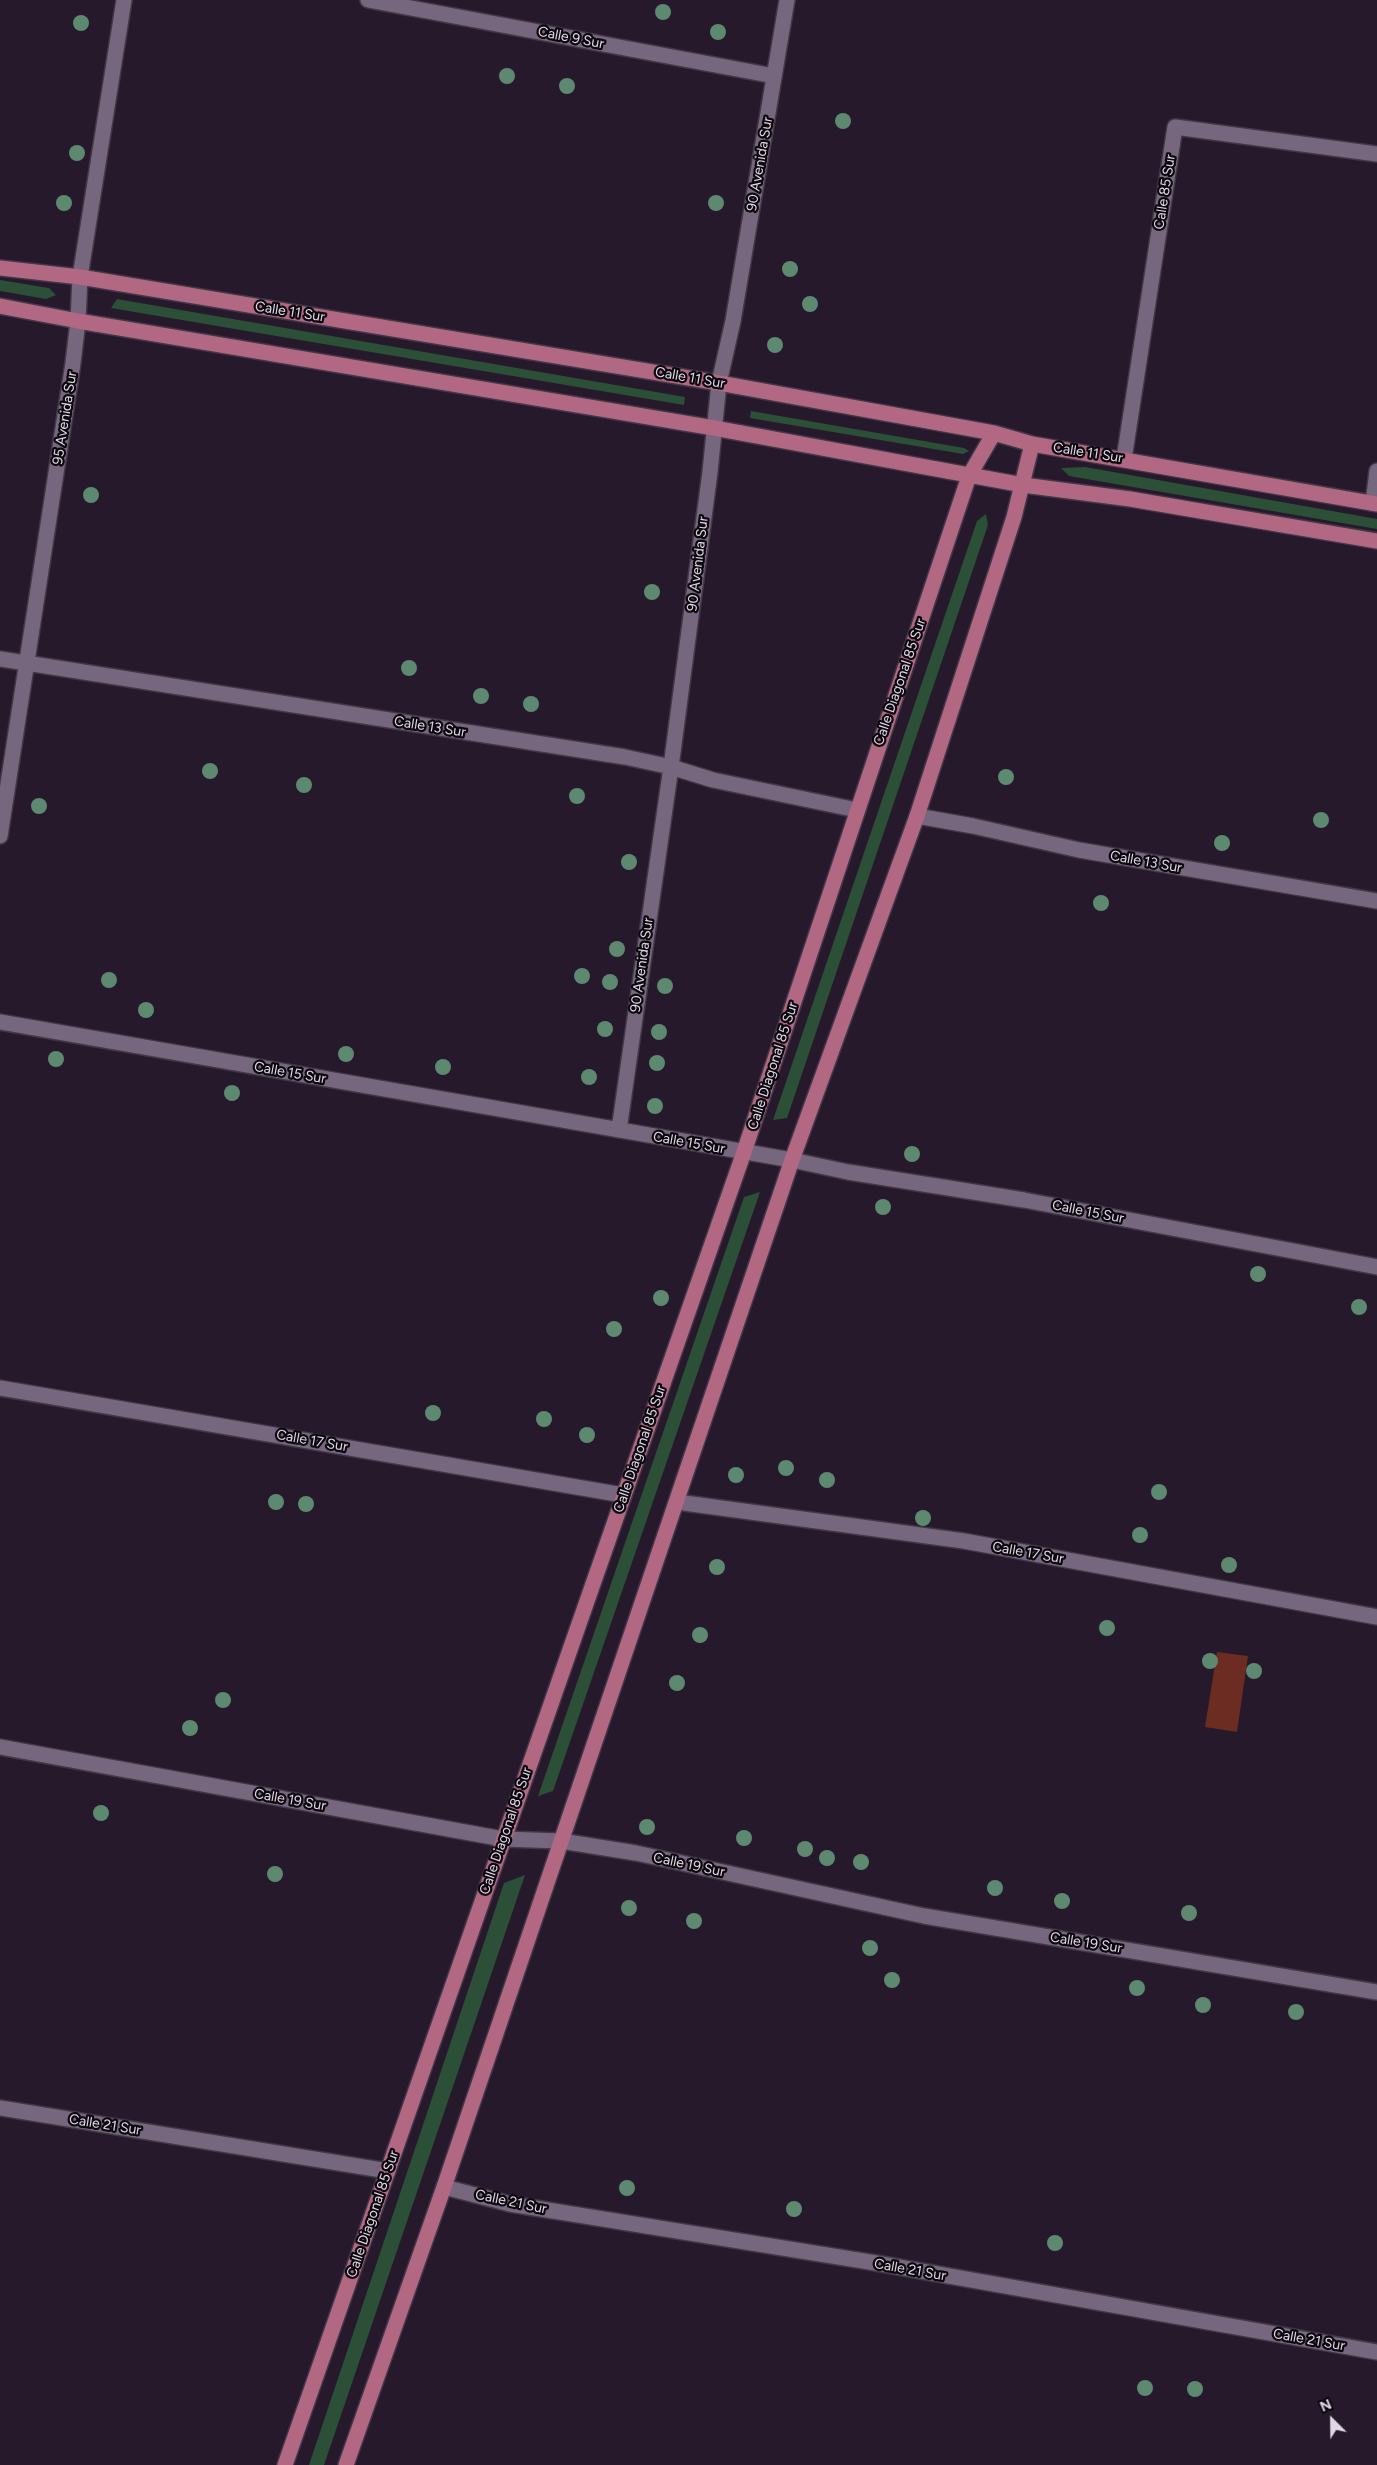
<!DOCTYPE html>
<html>
<head>
<meta charset="utf-8">
<style>
	body { margin:0 }
	#map { position:relative; width:1377px; height:2465px; overflow:hidden; background:#26192c; font-family:Figtree,sans-serif }
	canvas { display:block }
	.north { position:absolute; left:1307px; top:2395px; width:50px; height:50px; -webkit-text-stroke:4px #0c070f; paint-order:stroke; rotate:337deg; font-size:14px; font-weight:700; line-height:20px; text-align:center; color:#e0d7e4 }
	.north::after { content:''; display:block; margin:auto; width:18px; height:22px; background:#e0d7e4; clip-path:polygon(50% 0,100% 100%,50% 72%,0 100%) }
</style>
</head>
<body>
<div id="map">
<canvas width="1377" height="2465"></canvas>
<div class="north">N</div>
</div>
<script>
const g = document.querySelector('canvas').getContext('2d');
g.lineJoin = 'round';
function fill(path, color) {
  g.fillStyle = color;
  g.fill(path, 'evenodd');
}
function stroke(path, color, width, dash) {
  g.strokeStyle = color;
  g.lineWidth = width;
  g.lineCap = dash ? 'butt' : 'round';
  g.setLineDash(dash || []);
  g.stroke(path);
}
function write(font, color, halo, rows, align = 'center') {
  g.font = font + ' Figtree,sans-serif';
  g.lineWidth = 4.5;
  g.setLineDash([]);
  g.textBaseline = 'middle';
  g.strokeStyle = halo;
  g.fillStyle = color;
  for (const [text, x, y, turn = 0] of rows) {
    g.save();
    g.translate(x, y);
    g.rotate((+turn || 0) * Math.PI / 180);
    g.textAlign = isNaN(turn) ? turn : align;
    if (halo) g.strokeText(text, 0, 0);
    g.fillText(text, 0, 0);
    g.restore();
  }
}
fill(new Path2D(`
	M0,280L49,288L56,295L46,299L0,291Z
	M117,299L685,397L684,405L111,308Z
	M751,411L964,448L969,451L963,454L750,418Z
	M1085,467L1377,519V529L1069,476L1061,468Z
	M986,514L988,525L787,1118L773,1120L977,521Z
	M760,1192L553,1791L538,1796L744,1197Z
	M525,1875L324,2465H309L504,1883Z`), '#2b5037');
fill(new Path2D(`
	M1217,1652L1248,1656L1237,1732L1205,1727Z`), '#6d2c22');
const minor = new Path2D(`
	M368,0L774,76
	M1124,459L1175,127L1377,154
	M1373,503L1377,471
	M0,659L625,757L671,767L713,780L857,810
	M917,816L973,826L1079,850L1377,901
	M0,836L73,363L78,321L80,277L124,0
	M0,1022L792,1160L848,1172L1024,1200L1377,1267
	M619,1130L671,767L710,472L719,383L733,321L787,0
	M0,1388L623,1495
	M677,1502L964,1541L1377,1617
	M0,1747L503,1839L561,1841L636,1853L924,1916L1377,1992
	M0,2108L388,2171
	M444,2187L510,2204L876,2263L1377,2352`);
const major = new Path2D(`
	M0,268L80,277L719,383L994,433L1032,444L1377,504
	M0,306L78,321L714,428L1023,485L1130,499L1377,541
	M285,2465L744,1152L969,476L994,433
	M346,2465L444,2187L792,1160L917,816L1014,517L1032,444`);
stroke(minor, '#413746', 18);
stroke(major, '#413746', 18);
stroke(minor, '#77677e', 15);
stroke(major, '#b26883', 15);
g.fillStyle = '#5c896f';
for (const [x, y] of [
	[663,12],
	[81,23],
	[718,32],
	[507,76],
	[567,86],
	[843,121],
	[77,153],
	[64,203],
	[716,203],
	[790,269],
	[810,304],
	[775,345],
	[91,495],
	[652,592],
	[409,668],
	[481,696],
	[531,704],
	[210,771],
	[1006,777],
	[304,785],
	[577,796],
	[39,806],
	[1321,820],
	[1222,843],
	[629,862],
	[1101,903],
	[617,949],
	[582,976],
	[109,980],
	[610,982],
	[665,986],
	[146,1010],
	[605,1029],
	[659,1032],
	[346,1054],
	[56,1059],
	[657,1063],
	[443,1067],
	[589,1077],
	[232,1093],
	[655,1106],
	[912,1154],
	[883,1207],
	[1258,1274],
	[661,1298],
	[1359,1307],
	[614,1329],
	[433,1413],
	[544,1419],
	[587,1435],
	[786,1468],
	[736,1475],
	[827,1480],
	[1159,1492],
	[276,1502],
	[306,1504],
	[923,1518],
	[1140,1535],
	[1229,1565],
	[717,1567],
	[1107,1628],
	[700,1635],
	[1210,1661],
	[1254,1671],
	[677,1683],
	[223,1700],
	[190,1728],
	[101,1813],
	[647,1827],
	[744,1838],
	[805,1849],
	[827,1858],
	[861,1862],
	[275,1874],
	[995,1888],
	[1062,1901],
	[629,1908],
	[1189,1913],
	[694,1921],
	[870,1948],
	[892,1980],
	[1137,1988],
	[1203,2005],
	[1296,2012],
	[627,2188],
	[794,2209],
	[1055,2243],
	[1145,2388],
	[1195,2389]
]) {
  g.beginPath();
  g.arc(x, y, 8, 0, 2 * Math.PI);
  g.fill();
}
write('14px', '#e0d7e4', '#0c070f', [
	["Calle 9 Sur",571,38,11],
	["90 Avenida Sur",760,164,-80],
	["Calle 85 Sur",1165,192,-81],
	["Calle 11 Sur",290,312,9],
	["Calle 11 Sur",690,378,10],
	["95 Avenida Sur",65,418,-81],
	["Calle 11 Sur",1088,453,9],
	["90 Avenida Sur",698,564,-83],
	["Calle Diagonal 85 Sur",900,682,-71],
	["Calle 13 Sur",430,727,9],
	["Calle 13 Sur",1146,862,10],
	["90 Avenida Sur",642,965,-82],
	["Calle Diagonal 85 Sur",773,1066,-72],
	["Calle 15 Sur",290,1073,10],
	["Calle 15 Sur",689,1143,10],
	["Calle 15 Sur",1088,1212,11],
	["Calle 17 Sur",312,1441,10],
	["Calle Diagonal 85 Sur",640,1449,-71],
	["Calle 17 Sur",1028,1553,10],
	["Calle 19 Sur",290,1800,10],
	["Calle Diagonal 85 Sur",506,1831,-71],
	["Calle 19 Sur",689,1865,12],
	["Calle 19 Sur",1086,1943,9],
	["Calle 21 Sur",105,2125,9],
	["Calle 21 Sur",511,2202,12],
	["Calle Diagonal 85 Sur",373,2214,-71],
	["Calle 21 Sur",910,2270,10],
	["Calle 21 Sur",1309,2340,10]
]);
</script>
</body>
</html>
